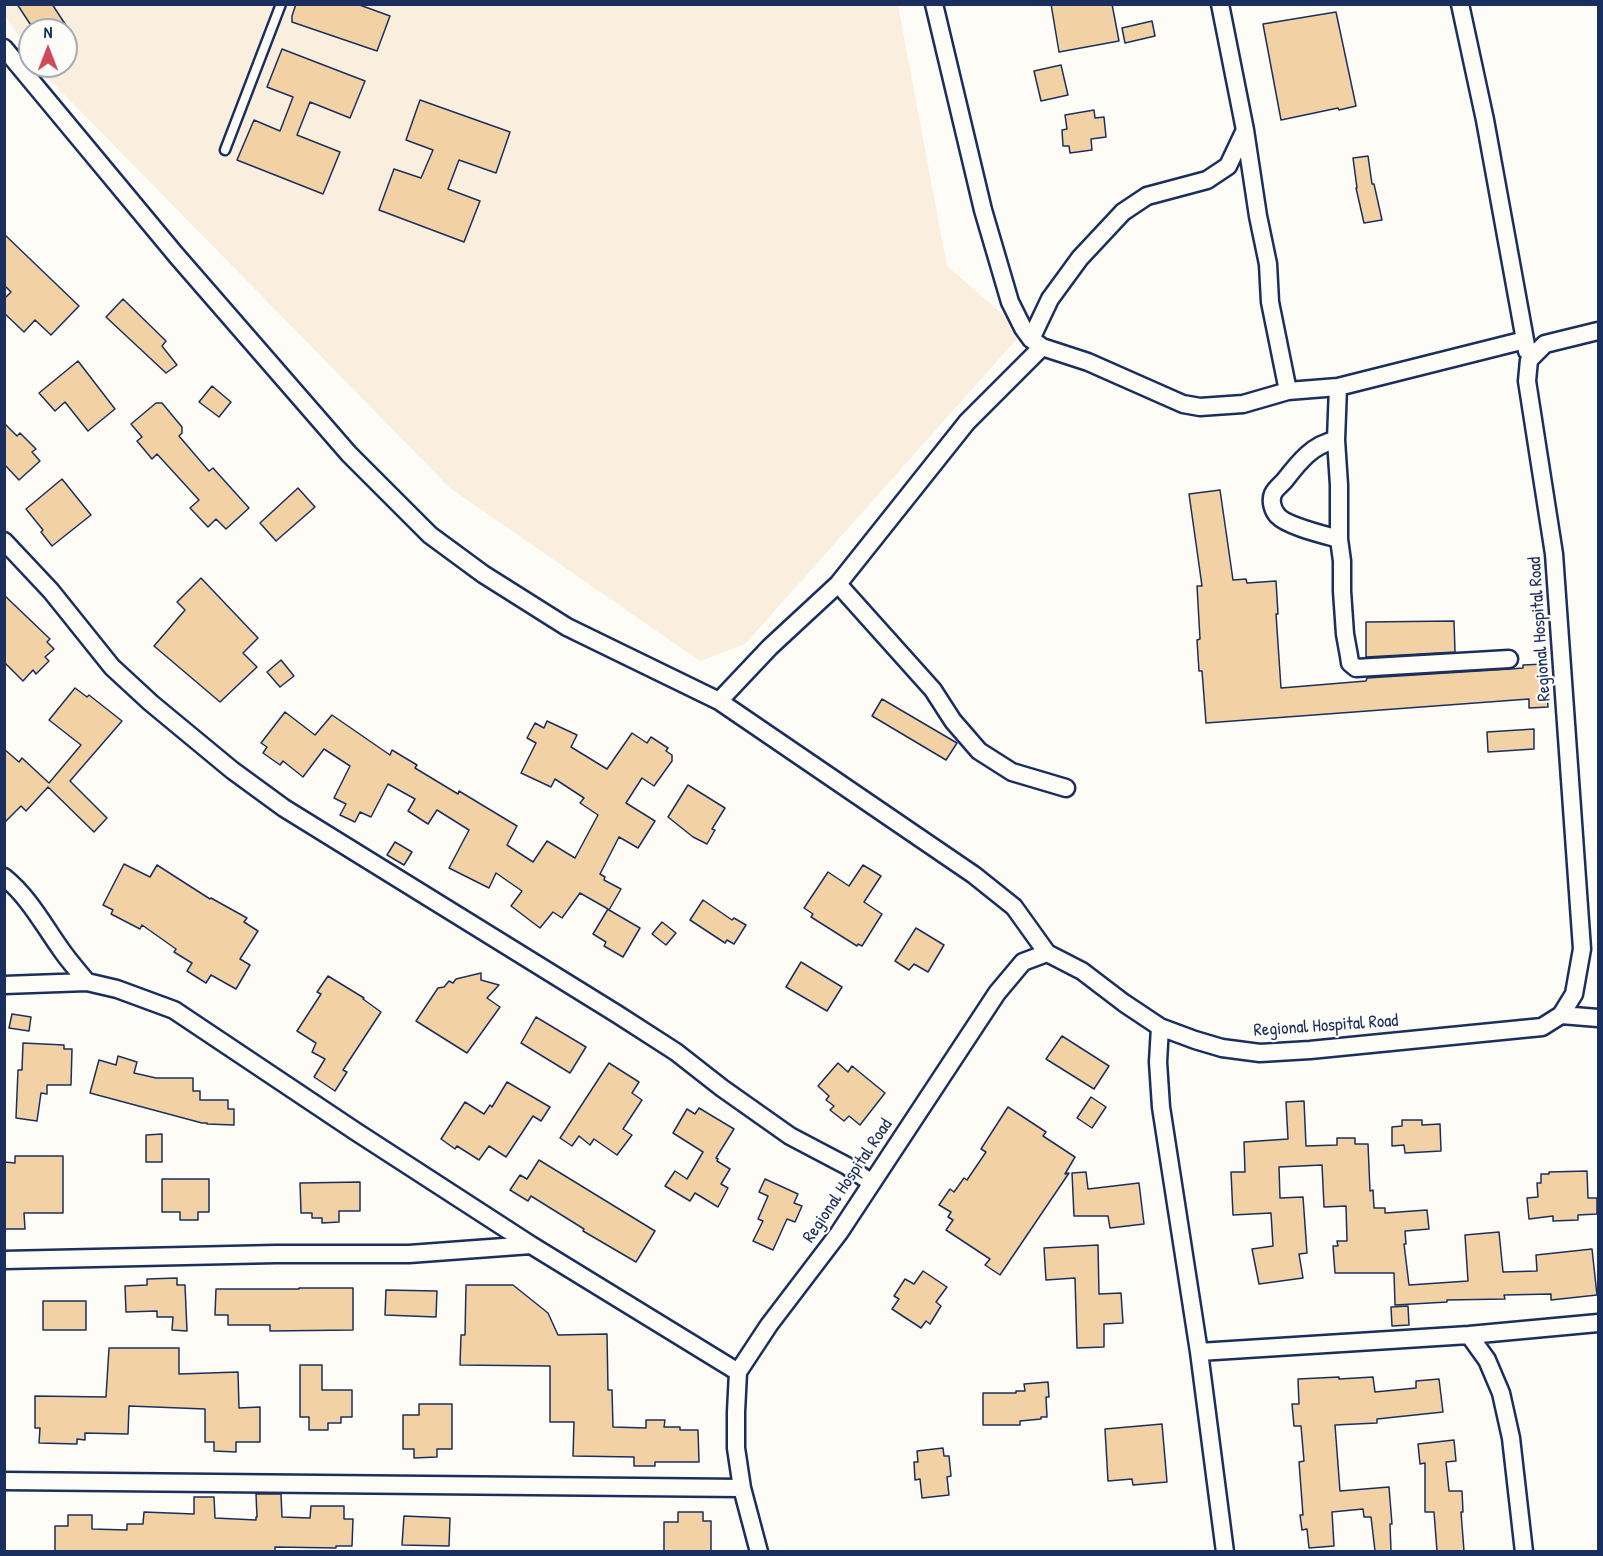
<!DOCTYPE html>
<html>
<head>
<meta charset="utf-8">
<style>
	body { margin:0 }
	#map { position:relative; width:1603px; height:1556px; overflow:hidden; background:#fdfcf7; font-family:"Patrick Hand",sans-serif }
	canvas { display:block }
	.frame { position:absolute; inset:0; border:6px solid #1b2f5e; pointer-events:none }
	.north { position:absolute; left:18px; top:18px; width:60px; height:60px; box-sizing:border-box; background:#fdfcf7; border:2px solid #a3aaba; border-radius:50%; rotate:0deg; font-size:16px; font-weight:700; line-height:24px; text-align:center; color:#1b2f5e }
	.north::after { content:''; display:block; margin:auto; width:21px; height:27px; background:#d1495b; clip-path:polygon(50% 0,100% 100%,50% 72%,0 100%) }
</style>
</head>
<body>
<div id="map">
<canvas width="1603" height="1556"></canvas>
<div class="frame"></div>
<div class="north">N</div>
</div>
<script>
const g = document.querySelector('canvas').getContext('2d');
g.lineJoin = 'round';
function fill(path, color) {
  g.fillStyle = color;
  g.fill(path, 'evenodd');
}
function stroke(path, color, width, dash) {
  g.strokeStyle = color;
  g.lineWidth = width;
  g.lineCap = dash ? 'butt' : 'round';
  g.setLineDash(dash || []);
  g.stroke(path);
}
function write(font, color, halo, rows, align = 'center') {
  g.font = font + ' "Patrick Hand",sans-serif';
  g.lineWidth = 4.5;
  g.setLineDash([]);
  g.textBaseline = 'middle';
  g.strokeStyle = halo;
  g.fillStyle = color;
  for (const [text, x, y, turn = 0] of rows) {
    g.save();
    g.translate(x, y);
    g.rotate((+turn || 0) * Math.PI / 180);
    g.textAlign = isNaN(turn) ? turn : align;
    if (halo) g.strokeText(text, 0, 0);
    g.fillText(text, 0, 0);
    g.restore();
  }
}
fill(new Path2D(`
	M4,5H898L947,266L1023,332L745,644L700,661L450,488L50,80L40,66H66V30H30V52L5,16Z`), '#faefde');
const building = new Path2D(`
	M17,4H52L69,30H34Z
	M296,4H357L390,16L377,51L292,22V16Z
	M1051,4H1112L1119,41L1059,52Z
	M1336,12L1356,106L1339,110L1338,108L1281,120L1263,24Z
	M1152,21L1155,36L1125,43L1122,28Z
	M282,49L365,81L350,118L310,102L297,135L340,152L323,194L237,160L254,120L280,131L293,97L267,87Z
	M1061,65L1068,95L1041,101L1034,71Z
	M420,100L510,132L496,173L459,160L448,189L480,201L464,242L379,210L394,169L421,178L433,150L406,140Z
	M1094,110L1095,118L1104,117L1106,137L1091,139L1092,150L1070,153L1069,146H1063L1062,130L1067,129L1065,115Z
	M1368,156L1372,184H1374L1382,220L1364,223L1356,188H1357L1353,158Z
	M4,234L79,306L51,335L35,320L24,332L4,313V299L11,292L4,285Z
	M123,299L166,341L162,346L177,365L166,373L106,317Z
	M78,361L115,409L88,431L65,402L55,411L39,393Z
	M212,386L231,402L219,417L199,402Z
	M156,403H162L182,427V433L179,436L209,471L213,468L249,508L226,529L216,519L208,527L190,508L199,500L157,454L152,459L137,441L142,437L131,424Z
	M4,423L17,436L20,433L36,449L32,452L40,461L19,480L4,464Z
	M62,479L91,515L52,546L41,532L43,530L26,509Z
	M298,488L315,507L276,541L260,523Z
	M1220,490L1233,580L1246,579L1247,583L1276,581L1278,614H1276L1281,688L1366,681L1367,678L1510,669L1523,668V665L1545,664L1548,707L1529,708V699L1206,723L1202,671H1199L1197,640L1200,639L1197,586H1202L1189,494Z
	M201,578L258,638L243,653L257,667L220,702L154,646L185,610L177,602Z
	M4,595L50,639L47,642L54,649L45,657L49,661L36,674L33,670L23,681L4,662Z
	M1454,621L1455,652L1366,657V622Z
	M281,660L294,676L280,687L267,672Z
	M75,688L87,697L89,695L122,721L70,781L107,818L94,832L48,787L26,811L21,806L4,823V749L19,762L22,758L49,783L81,745L49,720Z
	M882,699L957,743L946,760L872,716Z
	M285,712L315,735L332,715L390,755L392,750L417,765L415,768L458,794L459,791L517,826L507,845L533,862L547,841L575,858L598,815L580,803L584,798L555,779L551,787L521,773L536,743L527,738L535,723L544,728L547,721L577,735L571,747L607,769L632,733L647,743L651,737L668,748L666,751L672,755V761L654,786L642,778L626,803L655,821L638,848L619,837L600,874L605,877L604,880L621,889L609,910L640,928L623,957L604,946L606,942L593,934L608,909L580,893L562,918L553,912L540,928L511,906L522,891L496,873L489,888L449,868L469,830L437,810L428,824L408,811L415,799L388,784L371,817L360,812L355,822L340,815L346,804L334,798L350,766L324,749L303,777L283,761L280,765L263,753L267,747L261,743Z
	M1534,729V749L1488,752L1487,732Z
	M688,785L725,808L712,829L715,830L707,844L693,837L668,817Z
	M395,842L412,852L404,865L387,855Z
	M124,864L150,877L157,865L210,899L211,898L247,918L244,922L258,931L240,959L250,965L236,989L211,975L206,983L187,971L192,963L174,952L176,949L142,925L140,929L111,914L113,910L103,905Z
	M863,865L881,876L864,902L882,914L862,946L858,944L857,946L811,917L813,914L804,908L828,872L849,886Z
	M703,900L732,920L734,918L746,925L734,944L727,940L725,943L690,920Z
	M662,922L676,933L666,945L652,934Z
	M916,928L944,945L928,972L914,964L909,970L895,961Z
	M801,962L842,987L827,1011L786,987Z
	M481,973V980L499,985L487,998L500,1007L467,1053L416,1021L438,988L444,987L449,981L453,983L456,979Z
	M328,976L364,998L363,999L381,1012L343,1070L347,1072L335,1091L314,1077L325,1059L312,1052L316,1043L297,1031L321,994L317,992Z
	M12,1014L31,1017L29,1031L9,1028Z
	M536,1017L586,1047L570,1073L521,1043Z
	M1062,1036L1109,1066L1094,1089L1046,1059Z
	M23,1043L64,1045V1049H72L71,1085H47V1094L41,1093L37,1121L16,1118L18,1070H22Z
	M118,1056L137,1062L134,1073L156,1078H193V1091H200V1100H228V1109H234V1125L207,1124V1123H202L90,1093L99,1060L116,1065Z
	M609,1063L639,1082L632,1093L642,1100L623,1129L632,1135L617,1155L594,1139L590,1145L579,1136L572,1146L560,1138Z
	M838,1063L848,1072L852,1066L885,1093L860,1125L849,1116L844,1121L830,1110L834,1106L826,1100L829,1096L818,1086Z
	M507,1082L550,1107L541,1121L533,1116L506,1157L489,1146L479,1160L457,1146L455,1149L441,1139L465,1102L484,1114L490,1105L492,1107Z
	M1091,1097L1106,1107L1092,1128L1077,1118Z
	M1304,1101L1306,1146L1337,1145V1138H1355V1144H1368L1370,1191L1373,1190L1374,1208H1385V1213L1427,1210L1429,1229L1405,1231L1406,1244H1404L1409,1285L1468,1281L1465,1235L1499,1232L1503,1272L1537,1271L1536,1255L1592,1249L1597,1295L1551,1300V1294L1504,1295L1505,1299L1447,1300V1302L1395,1305L1394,1273H1335L1333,1246H1338L1337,1241H1347L1346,1206L1324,1207L1322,1165L1279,1167L1280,1198L1303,1197L1307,1253L1299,1254L1303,1278L1259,1284L1252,1249L1273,1246L1271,1213L1233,1215L1231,1172H1245L1244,1142L1288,1139L1286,1102Z
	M1008,1107L1046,1132L1043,1136L1075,1157L1065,1174L1069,1173L1000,1275L985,1265L990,1259L946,1230L953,1220L948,1217L951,1212L939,1205L950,1189L954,1192L964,1178L967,1180L986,1152L981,1149Z
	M699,1108L734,1129L716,1158L718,1159L717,1161L730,1169L721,1184L728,1188L718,1207L695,1193L690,1201L665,1186L675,1171L687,1179L703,1152L673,1133L687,1109L695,1114Z
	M1402,1120H1422V1125L1440,1124L1441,1151L1405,1153L1404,1145L1392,1146V1127L1402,1126Z
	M162,1134V1162H146V1135Z
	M15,1156H63V1213H24L25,1229H4V1162L15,1163Z
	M539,1160L655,1231L636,1262L583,1231L584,1229L531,1196L528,1201L510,1190L520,1175L527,1179Z
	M1587,1171L1588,1198H1597V1214L1578,1215V1220L1553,1221V1216L1529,1219L1527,1198L1538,1197L1537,1183H1541V1174H1549V1172Z
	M1086,1172L1088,1189L1139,1183L1144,1224L1110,1228L1108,1216H1074L1072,1173Z
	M162,1179H209V1212H198V1220H180V1212H162Z
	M765,1179L798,1194L794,1203L802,1206L795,1222L787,1219L773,1250L753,1241L763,1221L758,1219L768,1196L759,1192Z
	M360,1182V1211H339V1222L322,1223V1218H312V1213H301L300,1183Z
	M1098,1245L1099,1294L1121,1293L1123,1323L1104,1324V1347L1077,1348L1075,1278L1046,1280L1044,1248Z
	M923,1271L947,1287L936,1302L941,1306L930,1324L926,1321L921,1328L892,1309L899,1299L894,1296L905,1279L914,1284Z
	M177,1278V1285H185L187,1331L172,1330L173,1317H157V1311L126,1312L125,1286L147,1285V1279Z
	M466,1285H513L548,1313L558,1335L607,1334L608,1390H612L613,1427L646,1428V1420H665L664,1427H680V1430H698L699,1462H655V1466H634V1457L573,1456L574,1422H550V1366L460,1365L461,1335H465Z
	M299,1288H353V1330L270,1331V1325H228V1315H215L216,1289H299Z
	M386,1290L437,1291L436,1317L385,1315Z
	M43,1301H86V1330H43Z
	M1408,1306L1409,1325L1392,1326L1391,1307Z
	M109,1348H179V1374L238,1372L239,1408L260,1407V1442H236V1452L214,1451V1442H205V1409L129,1406L128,1434L85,1433V1440L77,1439V1444L39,1443L40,1428H35V1396L106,1397Z
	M300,1365H322V1390H352V1417H341V1423H328V1430H309V1417H300Z
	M1339,1377V1379L1373,1377L1375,1392L1416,1388V1381L1439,1379L1443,1412L1377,1419V1423L1335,1425L1340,1491L1389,1487L1392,1524H1390L1391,1551H1375L1371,1517H1364L1363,1509L1332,1512L1334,1546L1309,1548L1307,1529L1302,1530L1300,1515H1303L1299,1462L1304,1461L1301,1426H1294L1292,1404H1299L1298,1379Z
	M1048,1382L1049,1397H1046L1047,1417H1041V1419L1020,1421V1425H983V1393H1016V1391H1025L1024,1384Z
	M419,1404H452V1449H437V1457L414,1458V1449H403V1415H419Z
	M1162,1424L1167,1482L1133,1485L1132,1479L1108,1481L1105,1429Z
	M1454,1440L1456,1461L1446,1462L1449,1491H1462L1463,1512H1461L1464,1551H1437L1434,1512H1425V1463L1420,1464L1418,1444Z
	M943,1448L944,1456H949L951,1476L947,1477L949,1495L922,1498L920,1479L915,1480L914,1462H918L917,1451Z
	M256,1494H281L282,1517L310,1518L311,1506H344V1519H353L352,1546H336V1548L275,1547V1551H55V1526H68V1515H92V1529L127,1530V1524H143L144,1512L194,1514V1497H214L215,1518L256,1520V1517H257Z
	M678,1512H703V1521H711V1551H664V1522H678Z
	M404,1516L450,1518L449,1546L402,1545Z`);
fill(building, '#f2d2a4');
stroke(building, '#1b2f5e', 1.5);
const lane = new Path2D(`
	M225,150L281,4`);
const street = new Path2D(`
	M934,4L983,210L1010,302L1023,328L1031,339L1042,347L1088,362L1183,404L1200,407L1243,404L1288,391L1338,387L1525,340
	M1220,4L1245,130L1258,216L1268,264L1270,302L1288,391
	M1460,4L1485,120L1527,351
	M4,48L176,255L349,454L430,535L483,574L567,627L719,701L974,875L1014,907L1047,953
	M1031,339L1050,299L1080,258L1123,212L1147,196L1207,180L1228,166L1245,130
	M1338,387L1336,440L1339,485V539L1342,561V591L1345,634L1349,656L1350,663L1356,668L1509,659
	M1336,440C1313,444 1299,462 1285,480C1282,484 1275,489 1273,494C1270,501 1273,511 1278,516C1287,526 1325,535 1339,539
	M4,541L51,591L112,667L151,703L232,770L284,808L617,1014L676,1052L722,1088L790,1136L847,1166L872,1183
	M838,584L933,690L953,721L979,751L1012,772L1066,788
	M719,701L770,647L838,584L967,422L1042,347
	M4,877C28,896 43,924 60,948C68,960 78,971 87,982
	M4,985L87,982L117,989L174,1010L355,1131L531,1245L738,1372
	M1561,1015L1598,1018
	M1160,1027L1158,1062L1161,1107L1199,1352L1225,1552
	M4,1260L276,1254H409L531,1245
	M1469,1335L1487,1360L1501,1393L1511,1438L1524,1552
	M1199,1352L1469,1335L1598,1323
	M4,1481L742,1488
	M759,1552L742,1488L736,1448V1412L738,1372L769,1325L839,1233L997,993L1023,962L1047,953L1082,971L1124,1003L1160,1027L1195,1040L1222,1048L1260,1053L1310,1050L1542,1027L1561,1015L1574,994L1582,949L1554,554L1527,381L1529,360L1545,344L1598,331`);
stroke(lane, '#1b2f5e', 13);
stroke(street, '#1b2f5e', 21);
stroke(lane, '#fdfcf7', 8);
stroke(street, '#fdfcf7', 16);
write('18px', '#1b2f5e', '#fdfcf7', [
	["Regional Hospital Road",1540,629,-94],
	["Regional Hospital Road",1326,1026,-4],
	["Regional Hospital Road",848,1181,-56]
]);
</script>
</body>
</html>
